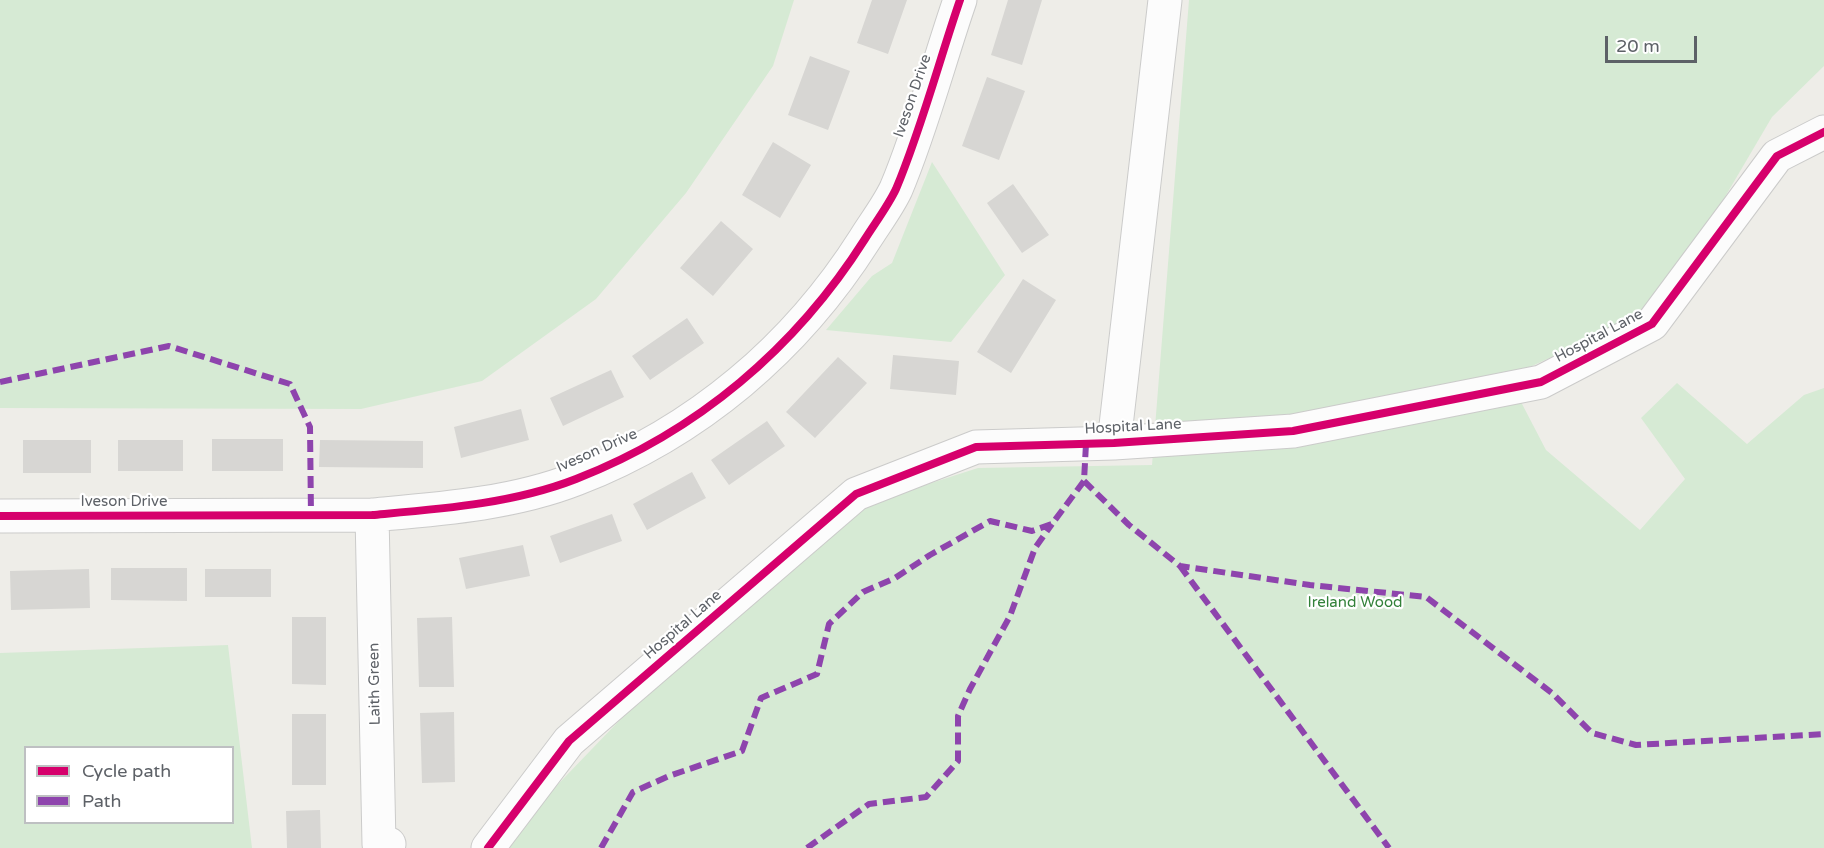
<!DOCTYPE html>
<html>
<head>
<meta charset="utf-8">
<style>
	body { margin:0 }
	#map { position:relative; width:1824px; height:848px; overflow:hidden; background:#eeede8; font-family:"Varela Round",sans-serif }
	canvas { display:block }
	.legend { position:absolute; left:24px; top:746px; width:210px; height:78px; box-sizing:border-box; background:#fff; border:2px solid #bec0c2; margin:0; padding:8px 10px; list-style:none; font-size:18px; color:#5d6167 }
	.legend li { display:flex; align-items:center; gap:12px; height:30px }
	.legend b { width:30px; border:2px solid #bec0c2 }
	.scale { position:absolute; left:1605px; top:36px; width:92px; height:27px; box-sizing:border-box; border:3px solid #5d6167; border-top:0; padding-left:8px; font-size:18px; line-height:21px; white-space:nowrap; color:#5d6167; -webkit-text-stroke:4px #fff; paint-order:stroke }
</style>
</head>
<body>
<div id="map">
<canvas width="1824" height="848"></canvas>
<ul class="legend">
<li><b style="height:8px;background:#d6006c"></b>Cycle path</li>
<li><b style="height:8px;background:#8e44ad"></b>Path</li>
</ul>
<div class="scale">20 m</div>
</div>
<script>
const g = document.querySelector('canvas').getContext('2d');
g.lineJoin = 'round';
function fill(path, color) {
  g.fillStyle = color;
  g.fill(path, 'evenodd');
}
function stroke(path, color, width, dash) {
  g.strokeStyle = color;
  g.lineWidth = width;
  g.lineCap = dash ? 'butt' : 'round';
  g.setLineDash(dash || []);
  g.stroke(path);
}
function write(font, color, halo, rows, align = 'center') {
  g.font = font + ' "Varela Round",sans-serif';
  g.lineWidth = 4.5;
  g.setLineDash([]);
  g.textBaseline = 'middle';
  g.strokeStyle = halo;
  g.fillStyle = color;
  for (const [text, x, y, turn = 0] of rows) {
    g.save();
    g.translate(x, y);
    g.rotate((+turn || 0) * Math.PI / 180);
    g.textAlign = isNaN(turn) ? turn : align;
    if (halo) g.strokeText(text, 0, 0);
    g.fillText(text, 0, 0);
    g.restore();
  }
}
fill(new Path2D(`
	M0,0H794L773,66L686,193L596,299L482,381L361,409L0,408Z
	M1189,0H1824V66L1772,117L1722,202L1637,318L1508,377L1546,450L1640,530L1685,479L1641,418L1677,383L1747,444L1804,395L1824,388V848H508L539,804L641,698L869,503L978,468L1152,465Z
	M932,162L1005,275L951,342L826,330L872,276L892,263Z
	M228,645L252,848H0V653ZM26,748H232V822H26Z`), '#d6ead4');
fill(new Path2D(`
	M872,0H907L888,54L857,43Z
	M1008,0H1042L1022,65L991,55Z
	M810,56L850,71L828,130L788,115Z
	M987,77L1025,91L999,160L962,146Z
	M773,142L811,165L780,218L742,195Z
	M1013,184L1049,235L1022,253L987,203Z
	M721,221L753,249L713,296L680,268Z
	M1023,279L1056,300L1011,373L977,352Z
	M687,318L704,343L650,380L632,356Z
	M893,355L959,361L956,395L890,389Z
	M838,357L867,383L815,438L786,412Z
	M611,370L624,397L563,426L550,398Z
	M521,409L529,440L461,458L454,427Z
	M767,421L785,446L729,485L711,460Z
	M212,439H283V471H212Z
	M23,440H91V473H23Z
	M118,440H183V471H118Z
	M320,440L423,441V468L319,467Z
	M692,472L706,498L647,530L633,504Z
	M612,514L622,541L560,563L550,536Z
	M523,545L530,576L466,589L459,558Z
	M111,568H187V601L111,600Z
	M89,569L90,608L11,610L10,571Z
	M205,569H271V597H205Z
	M292,617H326V685L292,684Z
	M452,617L454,687H419L417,618Z
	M454,712L455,782L422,783L420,713Z
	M292,714H326V785H292Z
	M320,810L321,848H287L286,811Z`), '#d7d6d3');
const minor = new Path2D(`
	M1114,443L1165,0
	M372,515L379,844H389
	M0,516L372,515C440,509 512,504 576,479C697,432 796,348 865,239C875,223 888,206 896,189C921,130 939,61 960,0
	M488,848L569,741L856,494L976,447L1114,443L1293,431L1541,382L1652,324L1777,156L1824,132`);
stroke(minor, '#cbcbca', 35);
stroke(minor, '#fcfcfc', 33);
stroke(new Path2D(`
	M0,382L169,346L290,384L310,427L311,515
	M1084,481L1129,525L1180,566L1310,585L1426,597L1552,693L1592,733L1636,745L1824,734
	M1180,566L1389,848
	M601,848L633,792L669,776L742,751L761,698L817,674L829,624L863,592L895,578L930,555L990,521L1032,531L1052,524L1084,481L1086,444
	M807,848L869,804L926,797L958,761V716L970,689L1010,616L1035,548L1052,524`), '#8e44ad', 6, [12, 6]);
stroke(new Path2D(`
	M0,516L372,515C440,509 512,504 576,479C697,432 796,348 865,239C875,223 888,206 896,189C921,130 939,61 960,0
	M488,848L569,741L856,494L976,447L1114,443L1293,431L1541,382L1652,324L1777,156L1824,132`), '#d6006c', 8);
write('15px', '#5d6167', '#fff', [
	["Iveson Drive",913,96,-71],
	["Hospital Lane",1599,336,-28],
	["Hospital Lane",1133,427,-3],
	["Iveson Drive",597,451,-24],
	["Iveson Drive",124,502],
	["Hospital Lane",683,625,-41],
	["Laith Green",375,684,-91]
]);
write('15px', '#328139', '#fff', [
	["Ireland Wood",1355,603]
]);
</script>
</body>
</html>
